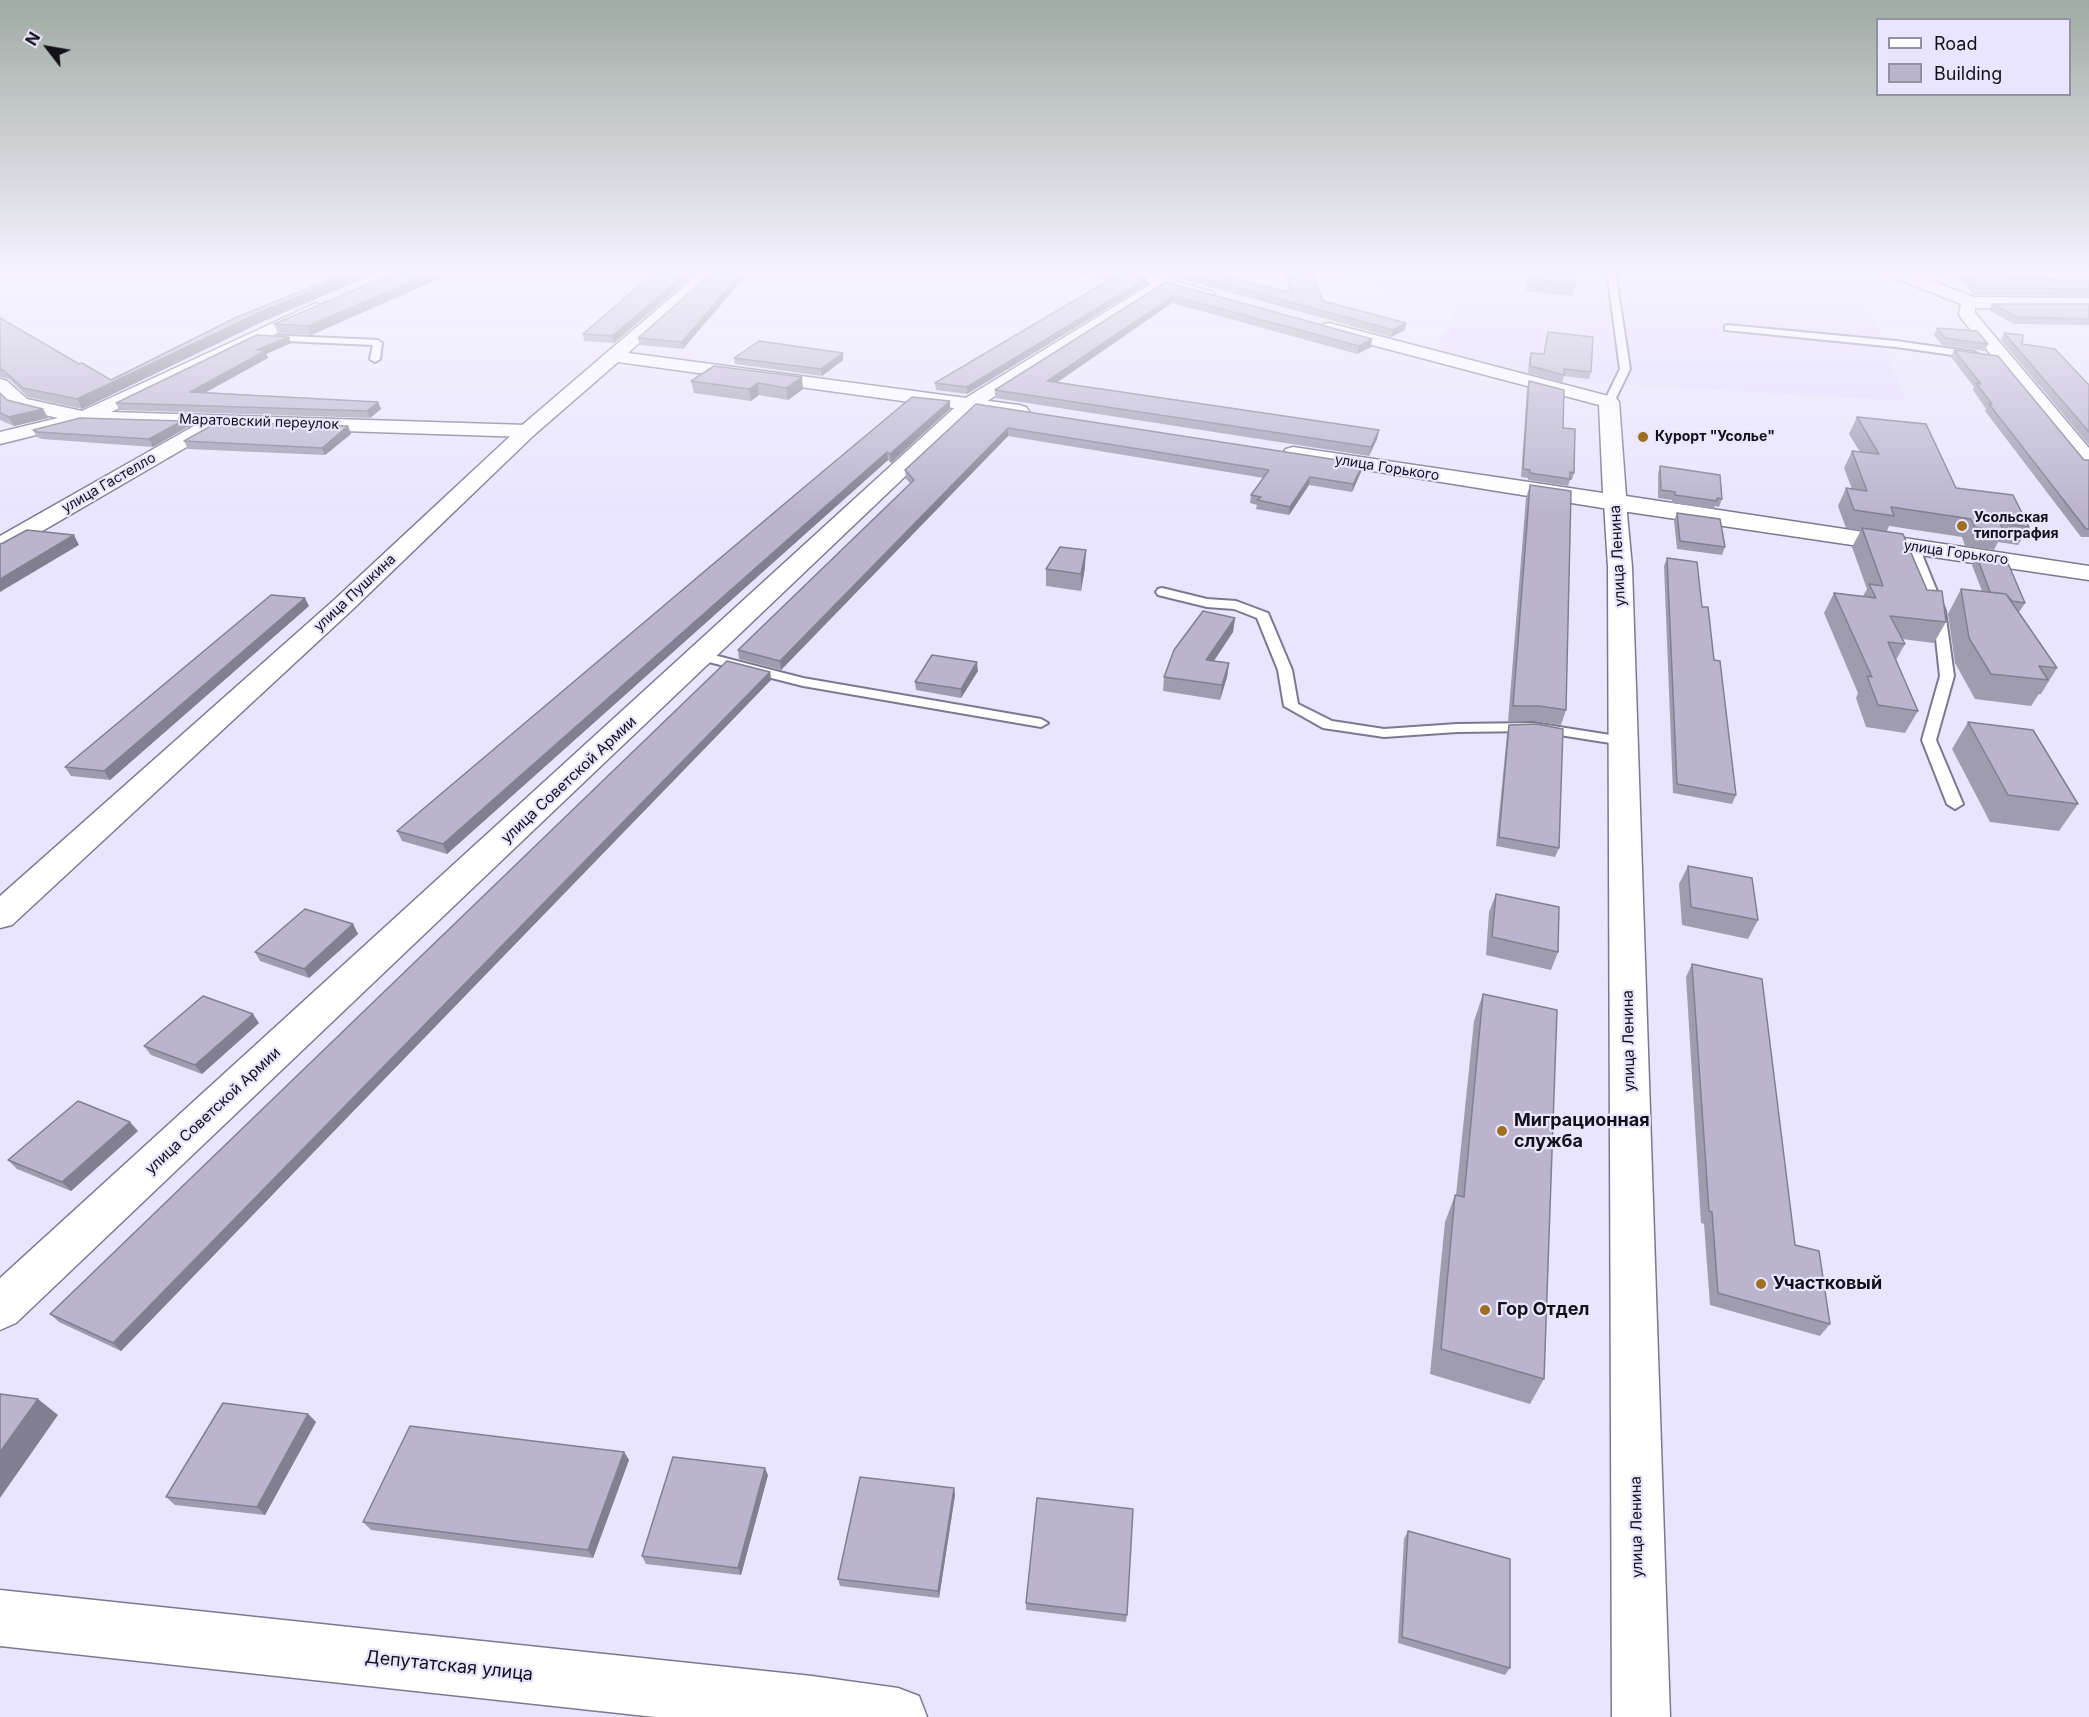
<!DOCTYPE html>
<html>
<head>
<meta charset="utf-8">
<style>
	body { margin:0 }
	#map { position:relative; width:2089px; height:1717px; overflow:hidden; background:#eae5fe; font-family:Inter,sans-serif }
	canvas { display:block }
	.legend { position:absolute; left:1876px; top:18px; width:195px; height:78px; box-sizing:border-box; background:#eae5fe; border:2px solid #9490a2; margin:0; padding:8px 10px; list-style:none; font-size:18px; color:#121018 }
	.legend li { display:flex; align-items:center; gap:12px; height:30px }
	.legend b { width:30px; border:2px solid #9490a2 }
	.north { position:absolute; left:18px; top:18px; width:60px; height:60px; -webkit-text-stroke:4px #eae5fe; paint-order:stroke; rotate:301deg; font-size:16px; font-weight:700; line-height:24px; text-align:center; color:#121018 }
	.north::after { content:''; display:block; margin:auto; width:21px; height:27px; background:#121018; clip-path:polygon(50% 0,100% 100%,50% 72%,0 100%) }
</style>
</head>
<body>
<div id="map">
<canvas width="2089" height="1717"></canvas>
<ul class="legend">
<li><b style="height:8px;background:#fff"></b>Road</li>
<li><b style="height:16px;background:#bab5cd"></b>Building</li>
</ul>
<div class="north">N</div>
</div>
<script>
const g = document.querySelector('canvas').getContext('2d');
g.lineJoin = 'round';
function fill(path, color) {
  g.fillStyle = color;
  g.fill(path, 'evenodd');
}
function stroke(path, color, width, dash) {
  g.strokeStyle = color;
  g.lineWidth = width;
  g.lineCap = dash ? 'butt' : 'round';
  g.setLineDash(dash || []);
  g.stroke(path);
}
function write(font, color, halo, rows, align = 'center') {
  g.font = font + ' Inter,sans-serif';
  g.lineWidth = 4.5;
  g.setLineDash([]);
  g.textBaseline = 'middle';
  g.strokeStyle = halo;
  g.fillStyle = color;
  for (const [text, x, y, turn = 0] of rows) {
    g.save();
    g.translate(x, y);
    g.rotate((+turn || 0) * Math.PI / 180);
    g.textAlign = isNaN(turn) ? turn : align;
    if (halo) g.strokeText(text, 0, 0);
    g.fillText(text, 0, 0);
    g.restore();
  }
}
fill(new Path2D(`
	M1352,271H1865L1880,277L1929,303L1867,301L1906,401L1597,383L1515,373L1434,352L1457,308L1346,280Z`), '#e3dcfd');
const service = new Path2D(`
	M1607,271H1615L1630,369L1614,402L1609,405L1604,402L1620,369Z
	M1728,325L1896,341L1974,352L1979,355L1974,358L1896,347L1725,330V326Z
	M267,335L378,340L382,343L380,359L375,362L370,359L373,345L264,340V336Z
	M1913,543L1919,547L1945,611L1954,676L1936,740L1963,804L1955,809L1947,804L1922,740L1940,676L1933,611L1907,547Z
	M1162,588L1207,599L1236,601L1268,613L1292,670L1298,704L1332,721L1384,729L1457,724L1534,723L1623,737L1630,741L1623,745L1534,731L1457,732L1384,737L1323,728L1284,706L1278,670L1257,618L1234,609L1207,607L1158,595L1156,592L1158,589Z
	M702,652L803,678L1041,719L1048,723L1041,727L803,686L697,659L695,656Z`);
const minor = new Path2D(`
	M1883,271H1906L1974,297L2089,298V308H1975V313L2089,448V467L2081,466L1961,318L1959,314L1961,304L1885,274Z
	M1161,278L1169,283L1167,286L978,407L16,1323L0,1330V1278L964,399Z
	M316,303L324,308L322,312L111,412L527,425L534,427L537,431L534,435L527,437L221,427L8,551L0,553V536L194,426L84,423L0,444V432L58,418L14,408L0,395V379L7,381L27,399L82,411Z`);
const tertiary = new Path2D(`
	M702,271H720L628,353L1019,405L1026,407L1029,411L1026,415L1019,417L618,362L534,435L352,610L12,925L0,928V896L334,600L520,427Z
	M1117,271H1143L1213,292L1215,295L1207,300L1119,274Z
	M1329,323L1616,398L1619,402L1626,496L2089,566V580L1615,510L1286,457L1283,453L1286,449L1293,447L1603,493L1599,405L1323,332L1320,328L1323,324Z
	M0,1590L812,1676L898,1688L919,1696L927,1717H655L0,1646Z`);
const secondary = new Path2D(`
	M1615,496L1623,498L1626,503L1632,567L1670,1717H1612L1608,567L1604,503L1607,498Z`);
stroke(service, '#7d788f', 4);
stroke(minor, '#7d788f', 3);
stroke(tertiary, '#7d788f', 3);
stroke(secondary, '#7d788f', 3);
fill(service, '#fff');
fill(minor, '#fff');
fill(tertiary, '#fff');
fill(secondary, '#fff');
fill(new Path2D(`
	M351,271H382L266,320L82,409L28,397L9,379L0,377V318L79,364L111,380Z
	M399,271H457L311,335L278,333L274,324Z
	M656,271H698L614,343L584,341L583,334Z
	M714,271L683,349L640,345L638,338Z
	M1065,271H1124L1147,284L967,394L936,390L935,383L1107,281Z
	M1153,271H1205L1290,292L1284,271H1311L1323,301L1405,330L1391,337Z
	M1529,271H1577L1576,283L1572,296L1525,291Z
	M1964,272L2079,282L2081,279L2089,280V296L1974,295L1961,279Z
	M1166,282L1371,347L1357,354L1172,303L1058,382L1379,430L1377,439L1369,456L995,398V390Z
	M1992,304H2089V325L2014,324L1989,310Z
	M1937,328L1988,344L1985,351L1942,345L1934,335Z
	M1548,332L1591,372L1589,379L1564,376L1562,382L1528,373L1529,359L1531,353L1544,354Z
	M2004,333L2089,385V445L2001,340Z
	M289,337L291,343L266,354L268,358L205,392L378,402L381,409L370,418L119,410L116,403Z
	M1954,350L2084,460H2089V537H2081L1985,411L1986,409L1973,390L1974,387L1951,357Z
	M843,353V360L822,376L735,364L734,358Z
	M714,366L803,389L788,400L759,395L751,401L694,393L691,381Z
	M1529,381L1563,428L1574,473L1572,480H1570L1568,486L1528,480V478L1521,477L1527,388Z
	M0,393L7,400L43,409L48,418L14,426L0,420Z
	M950,401V409L891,463L888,460L447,854L402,841L397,831Z
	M976,404L1363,464L1361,472L1352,492L1309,485L1289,515L1256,509L1257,505L1250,503L1251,495L1264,478L1008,436L781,670L739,659L738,650L911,484L906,479L905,470Z
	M1857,417L1956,488L2029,527L2018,545L1998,542L1994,550L1965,546L1962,537L1889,526L1887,531L1927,590L1946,622L1934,643L1902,639L1905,644L1896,660L1918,711L1905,733L1866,727L1856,698L1858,693L1824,613L1834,593L1863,596L1867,589L1852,547L1861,530L1846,528L1838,506L1846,488L1852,489L1844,468L1852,451L1860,452L1849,434Z
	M182,421L186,428L153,447L42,439L37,437L33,430Z
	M348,426L351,434L325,455L188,449L184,441Z
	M1660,466L1722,499L1719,507L1715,506L1714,509L1672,503V500L1658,498V474Z
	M1530,485L1566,710L1561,725L1534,721H1508L1526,498Z
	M1677,513L1725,547L1722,555L1677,549L1674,521Z
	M1977,557L2025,603L2020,611H2018L2057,668L2041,694H2039L2031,706L1975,699L1955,663L1948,614L1961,589L1982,591L1972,565Z
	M1667,558L1702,607L1714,660L1736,795L1732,804L1673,793L1664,566Z
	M1085,567L1081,591L1046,586V569Z
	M309,606L110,780L71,776L65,767Z
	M1235,618L1233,632L1214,661L1229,663L1227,677L1220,700L1163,691L1164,677Z
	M978,671L961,698L916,690L915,682Z
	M770,672L771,680L121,1351L59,1322L50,1314Z
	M1968,722L2078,804L2059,831L1990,822L1952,749Z
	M1509,725L1559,848L1555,857L1496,846L1507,734Z
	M1688,866L1758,920L1748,939L1682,925L1679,884Z
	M1496,894L1558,952L1551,970L1486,955L1489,912Z
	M353,924L358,934L309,978L260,961L255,952Z
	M1692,964L1795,1245L1830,1324L1820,1336L1710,1305L1704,1224L1701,1223L1686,977Z
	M1483,994L1544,1379L1530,1404L1430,1374L1445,1222L1455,1195H1456L1474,1021Z
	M259,1023L202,1074L151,1055L144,1046Z
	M138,1131L71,1191L17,1169L8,1160Z
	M308,1414L316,1422L265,1515L175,1505L166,1497Z
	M624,1452L629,1460L593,1558L371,1530L363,1522Z
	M768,1475L741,1575L646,1564L642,1556Z
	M954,1488L955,1495L939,1598L840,1586L838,1579Z
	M1408,1531L1510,1668L1505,1675L1398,1643L1404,1539Z
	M1026,1603L1127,1615L1126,1622L1026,1610Z`), '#a09cb0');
fill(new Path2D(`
	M360,271H382L266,320L82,409L77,399L263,311Z
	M436,271H457L311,335L308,326Z
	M689,271H698L614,343L612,336Z
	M743,271H750L683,349L682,342Z
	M1147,278V284L967,394V387Z
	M1173,296L1172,303L1047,389V381Z
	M1406,323L1405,330L1391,337L1393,330Z
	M289,337L291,343L266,354L268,358L194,399L190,392L257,350Z
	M1372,339L1371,347L1357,354L1359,346Z
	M843,353V360L822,376L821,369Z
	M802,377L803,389L788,400L786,388Z
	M758,383L759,395L751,401L749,389Z
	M950,401V409L891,463L890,454Z
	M378,402L381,409L370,418L367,411Z
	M43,409L48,418L14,426L9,417Z
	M182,421L186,428L153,447L149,439Z
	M348,426L351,434L325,455L322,448Z
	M1008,428V436L781,670L780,661Z
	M1379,430L1377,439L1369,456L1371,447Z
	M887,452L888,460L447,854L443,844Z
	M1363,464L1361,472L1352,492L1353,484Z
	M1310,477L1309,485L1289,515L1290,507Z
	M74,535L79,545L0,592V579Z
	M1086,550L1085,567L1081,591V574Z
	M305,598L309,606L110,780L104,771Z
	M1235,618L1233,632L1205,674L1206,660Z
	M977,662L978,671L961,698V689Z
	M1229,663L1227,677L1220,700L1222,685Z
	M770,672L771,680L121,1351L113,1343Z
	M353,924L358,934L309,978L304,969Z
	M253,1014L259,1023L202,1074L195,1065Z
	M130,1122L138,1131L71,1191L62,1182Z
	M38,1399L58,1415L0,1498V1452Z
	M308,1414L316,1422L265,1515L257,1507Z
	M624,1452L629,1460L593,1558L588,1550Z
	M765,1468L768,1475L741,1575L738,1568Z
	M954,1488L955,1495L939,1598L938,1591Z`), '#827f90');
const building = new Path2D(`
	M351,271H360L263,311L77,399L23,388L3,370H0V318L79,364L82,363L111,380L237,317Z
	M399,271H436L308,326L274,324Z
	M656,271H689L612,336L583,334Z
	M714,271H743L682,342L638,338Z
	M1092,271H1124L1147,278L967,387L935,383L1114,277Z
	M1176,271H1205L1292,293L1287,271H1311L1323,301L1406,323L1393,330Z
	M1530,271H1577L1576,283L1528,279Z
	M1964,272L2084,282L2081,279L2089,280V289L1977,288Z
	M1166,282L1372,339L1359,346L1173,296L1047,381L1379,430L1371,447L995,390Z
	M1992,304H2089V319L2017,317Z
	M1937,328L1977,331L1988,344L1945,338Z
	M1548,332L1593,337L1591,372L1564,369V375L1530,366L1531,353L1544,354Z
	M2004,333L2023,335L2022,344L2055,349L2089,385V432Z
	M257,335L289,337L257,350L265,351L190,392L378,402L367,411L116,403Z
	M759,341L843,353L821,369L734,358Z
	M1954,350L1998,356L2084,460H2089V529H2086L1989,404H1992L1976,383L1981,384Z
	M714,366L802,377L786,388L758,383L749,389L691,381Z
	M1529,381L1564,390L1563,428L1575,429L1574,473L1570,472V479L1530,473V470L1523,469Z
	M0,393L7,400L43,409L9,417L0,413Z
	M912,397L950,401L890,454L887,452L443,844L397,831L802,489Z
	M976,404L1363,464L1353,484L1310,477L1290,507L1257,500L1261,497L1251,495L1269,470L1008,428L780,661L738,650L914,480L905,470Z
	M1857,417L1926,424L1956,488L2013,495L2029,527L2000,523L2004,532L1975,527L1971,519L1891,507L1894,516L1854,510L1846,488L1867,491L1852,451L1879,454Z
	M80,418L182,421L149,439L38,432L33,430Z
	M218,422L348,426L322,448L184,441Z
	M1660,466L1720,475L1722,499L1717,498V501L1675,495V492L1661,490Z
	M1530,485L1571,491L1566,710L1539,706H1513Z
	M1677,513L1720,519L1725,547L1680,541Z
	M1862,528L1903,534L1927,590L1942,591L1946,622L1890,616L1905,644L1888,642L1918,711L1878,705L1867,676L1872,677L1834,593L1876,598L1869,584L1883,586Z
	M27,530L74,535L0,579V544L3,543Z
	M1060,547L1086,550L1081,574L1046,569Z
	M1977,557L2007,561L2025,603L2012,601L2006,594L1990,592Z
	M1667,558L1697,562L1702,607H1708L1714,660L1720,661L1736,795L1677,784Z
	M1961,589L2006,594L2057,668L2039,666L2048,680L1991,674L1969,638Z
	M271,595L305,598L104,771L65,767Z
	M1203,611L1235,618L1206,660L1229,663L1222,685L1164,677L1174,650Z
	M932,655L977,662L961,689L915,682Z
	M727,661L770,672L113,1343L50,1314Z
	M1968,722L2033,730L2078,804L2008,795Z
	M1537,724L1563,729L1559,848L1499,837L1509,725Z
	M1688,866L1752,878L1758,920L1691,907Z
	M1496,894L1559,907L1558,952L1492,937Z
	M305,909L353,924L304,969L255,952Z
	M1692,964L1762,979L1795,1245L1819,1251L1830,1324L1718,1293L1712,1212L1709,1211Z
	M1483,994L1557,1010L1544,1379L1441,1349L1455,1195L1464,1197Z
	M203,996L253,1014L195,1065L144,1046Z
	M78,1101L130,1122L62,1182L8,1160Z
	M0,1394L38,1399L0,1452Z
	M223,1403L308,1414L257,1507L166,1497Z
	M410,1426L624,1452L588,1550L363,1522Z
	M673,1457L765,1468L738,1568L642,1556Z
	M860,1477L954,1488L938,1591L838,1579Z
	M1037,1498L1133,1509L1127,1615L1026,1603Z
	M1408,1531L1510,1559V1668L1402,1637Z`);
fill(building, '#bab5cd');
stroke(building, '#827f90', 1.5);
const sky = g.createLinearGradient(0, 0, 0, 512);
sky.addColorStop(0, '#a0aba4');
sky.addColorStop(0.53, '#f6f3ff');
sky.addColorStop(1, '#f6f3ff00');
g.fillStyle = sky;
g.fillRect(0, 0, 2089, 512);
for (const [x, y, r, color] of [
	[1643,437,6,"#9c7020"],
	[1962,526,6,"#9c7020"],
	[1502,1131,6,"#9c7020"],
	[1761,1284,6,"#9c7020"],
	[1485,1310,6,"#9c7020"]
]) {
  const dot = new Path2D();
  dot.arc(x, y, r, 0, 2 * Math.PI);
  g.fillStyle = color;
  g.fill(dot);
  stroke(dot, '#eae5fe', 2);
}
write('14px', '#121018', '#eae5fe', [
	["Маратовский переулок",259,422,2],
	["улица Горького",1387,468,9],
	["улица Гастелло",109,483,-30],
	["улица Горького",1956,553,8],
	["улица Пушкина",355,593,-43]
]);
write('bold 14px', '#121018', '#eae5fe', [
	["Курорт \"Усолье\"",1655,437],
	["Усольская",1974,518],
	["типография",1974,534]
], 'left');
write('15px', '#121018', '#eae5fe', [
	["улица Ленина",1618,556,-93],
	["улица Советской Армии",569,780,-43],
	["улица Ленина",1629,1041,-91],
	["улица Советской Армии",213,1111,-43],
	["улица Ленина",1637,1527,-91]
]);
write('bold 18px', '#121018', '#eae5fe', [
	["Миграционная",1514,1121],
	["служба",1514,1142],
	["Участковый",1773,1284],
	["Гор Отдел",1497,1310]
], 'left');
write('18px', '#121018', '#eae5fe', [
	["Депутатская улица",449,1666,6]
]);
</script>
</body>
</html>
